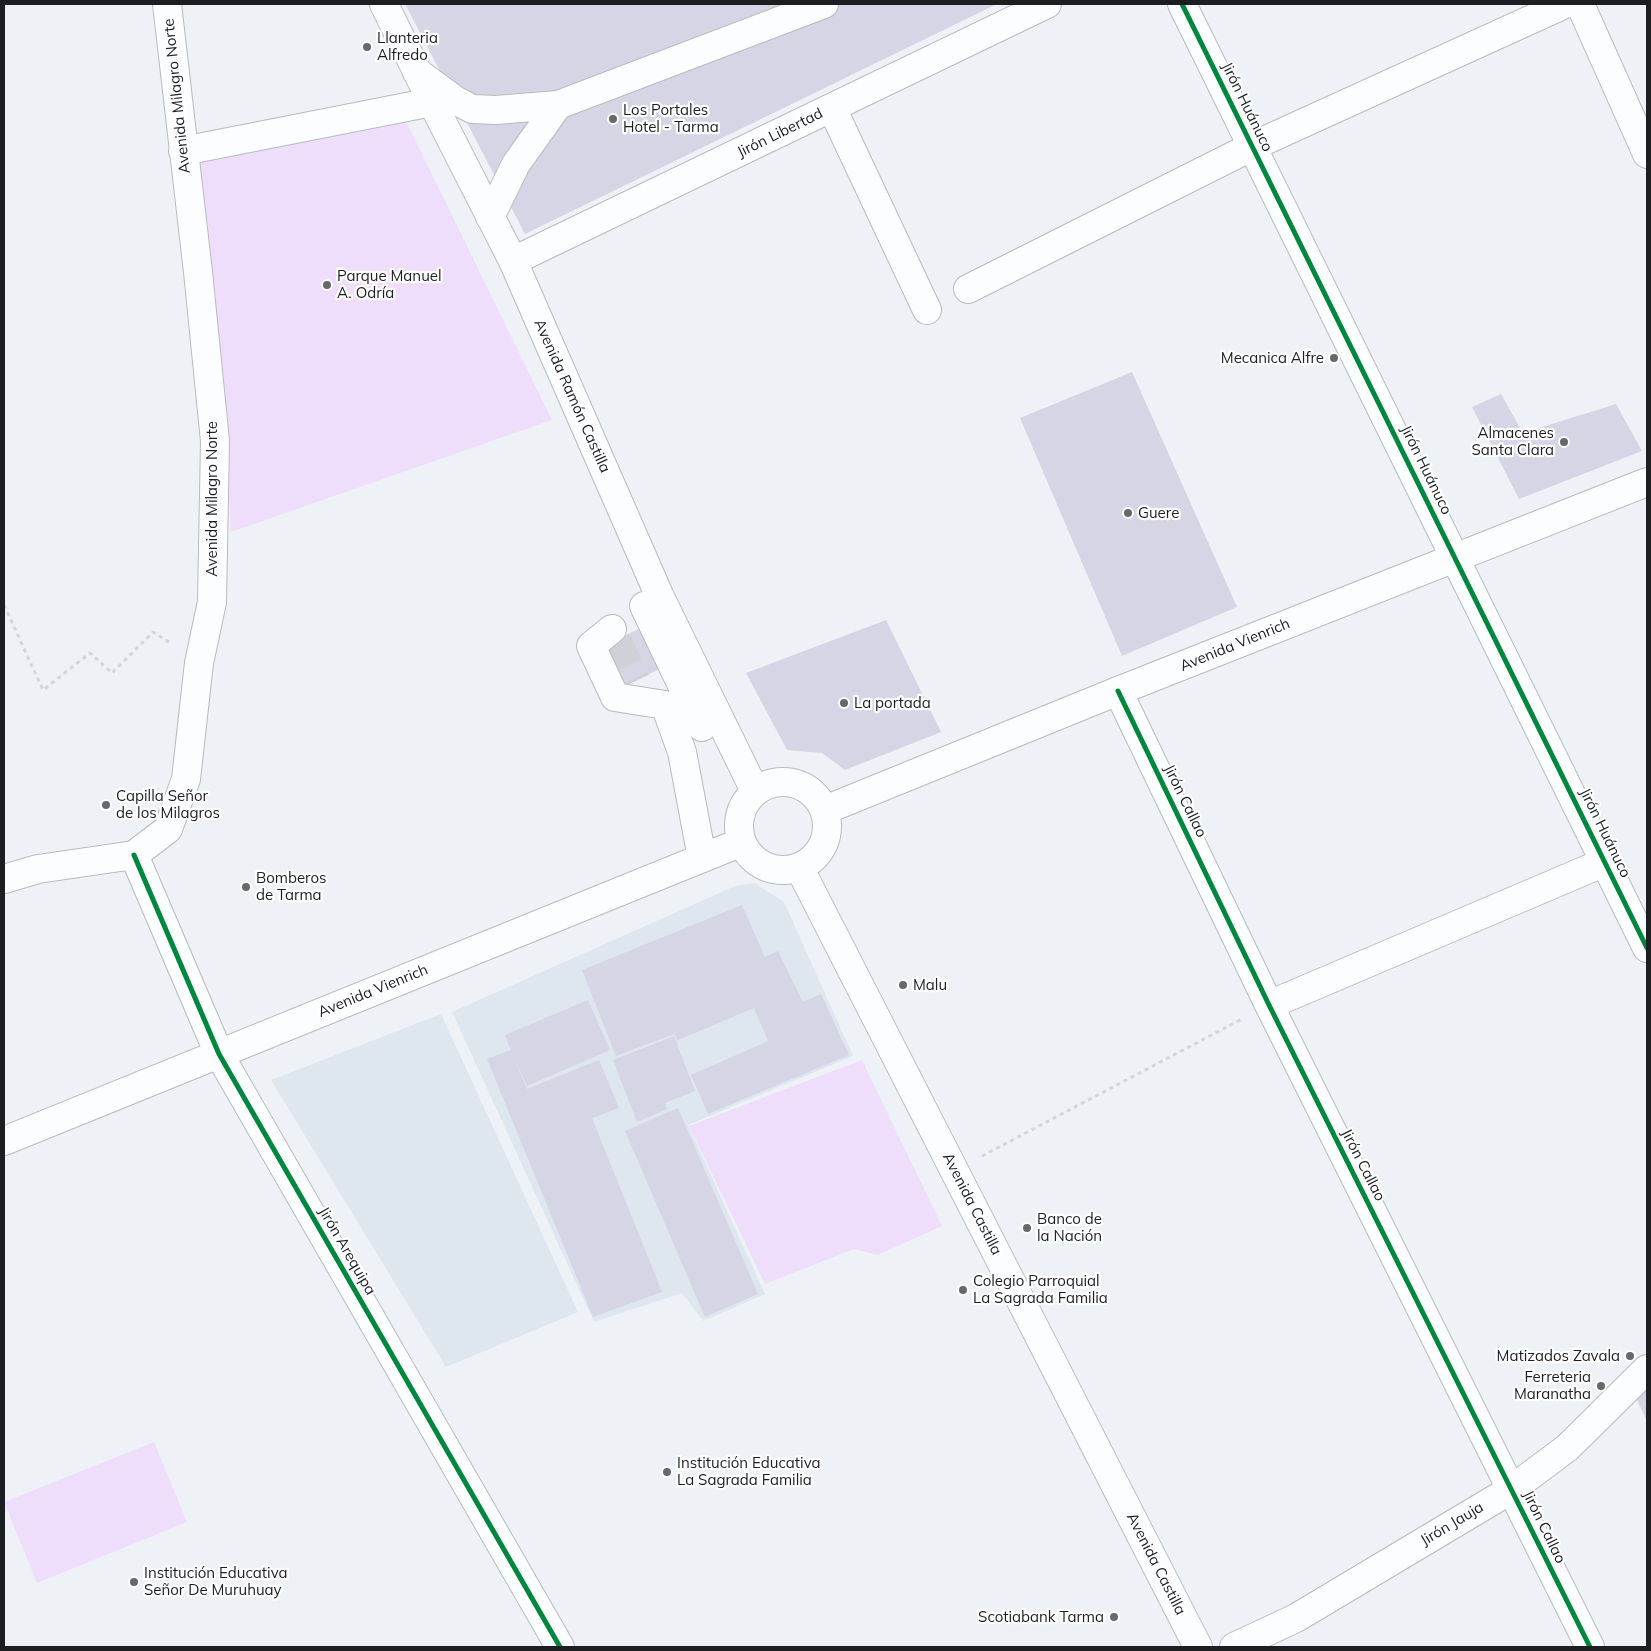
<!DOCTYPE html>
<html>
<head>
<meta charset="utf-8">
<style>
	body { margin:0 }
	#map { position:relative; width:1651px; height:1651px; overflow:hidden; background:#eef2f6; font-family:Mulish,sans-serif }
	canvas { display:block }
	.frame { position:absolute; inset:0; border:5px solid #1c1e22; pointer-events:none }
</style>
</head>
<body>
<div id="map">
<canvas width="1651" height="1651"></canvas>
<div class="frame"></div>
</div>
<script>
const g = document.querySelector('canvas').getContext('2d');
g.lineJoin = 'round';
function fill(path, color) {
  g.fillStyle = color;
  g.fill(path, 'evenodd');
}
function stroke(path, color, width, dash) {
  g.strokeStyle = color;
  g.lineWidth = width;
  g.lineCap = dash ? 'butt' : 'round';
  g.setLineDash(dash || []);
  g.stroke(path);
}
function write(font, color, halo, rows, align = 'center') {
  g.font = font + ' Mulish,sans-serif';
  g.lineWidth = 4.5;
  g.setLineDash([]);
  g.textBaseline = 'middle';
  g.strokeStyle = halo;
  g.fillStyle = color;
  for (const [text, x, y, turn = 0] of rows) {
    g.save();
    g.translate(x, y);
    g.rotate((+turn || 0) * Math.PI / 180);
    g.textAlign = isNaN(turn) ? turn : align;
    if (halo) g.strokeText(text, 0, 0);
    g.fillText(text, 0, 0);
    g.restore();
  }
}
fill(new Path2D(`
	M754,883L784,902L853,1056L688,1125L765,1294L703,1321L682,1293L594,1322L452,1012L735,886Z
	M441,1014L578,1312L446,1367L271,1080Z`), '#dee6f0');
fill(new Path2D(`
	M406,121L552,420L231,532L221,357L200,190V157Z
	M862,1060L942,1226L878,1255L854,1249L765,1284L689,1126Z
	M154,1442L187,1522L37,1583L4,1502Z`), '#efdefb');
fill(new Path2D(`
	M405,4H997L525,234Z
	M1132,372L1237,607L1122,656L1020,418Z
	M1501,394L1523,433L1616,404L1642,451L1519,499L1472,407Z
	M886,620L941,732L845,770L822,753L787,750L746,673Z
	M645,626L664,667L600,697L581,656Z
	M742,905L765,957L778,951L803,1002L821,994L849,1055L708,1114L691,1075L768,1041L754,1008L678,1040L674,1034L616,1056L582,970Z
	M588,1000L610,1050L527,1086L514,1058L527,1089L599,1060L619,1108L592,1118L662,1292L593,1317L487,1059L511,1050L505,1035Z
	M674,1036L695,1091L665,1103L667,1109L637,1122L613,1060Z
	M678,1108L758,1294L705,1317L625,1131Z
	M1647,1385V1421L1635,1396Z`), '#d5d5e5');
stroke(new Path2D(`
	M617,640L636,681`), '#ced2d6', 28, [28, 14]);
const minor = new Path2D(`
	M1182,4L1647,948
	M1580,4L1647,154
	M417,72L455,100L472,109L496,110L558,105L824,4
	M832,108L927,310
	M183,151L432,102
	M490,217L516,164L558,105
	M513,261L1047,4
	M968,289L1253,146L1565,4
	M644,606L702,727
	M612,629L591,646L615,697L665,705L682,752L702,858
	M1118,691L1269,1005L1590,1647
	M134,855L219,1054L560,1647
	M134,855L168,829L186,779L199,663L212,602L215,441L198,272L167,4
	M4,879L38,869L134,855
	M1269,1005L1605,862
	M1234,1647L1296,1618L1512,1489L1567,1448L1647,1369`);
const major = new Path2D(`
	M799,867L1198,1647`);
const highway = new Path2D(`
	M384,4L432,102L513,261L660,597L755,791
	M739 826a44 44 0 1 1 88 0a44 44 0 1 1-88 0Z
	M825,810L1118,691L1647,482
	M4,1141L742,842`);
stroke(minor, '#b8bbbe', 30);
stroke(major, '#b8bbbe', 30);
stroke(highway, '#b8bbbe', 30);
stroke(new Path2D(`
	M4,605L43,690L90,653L112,673L153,632L172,644
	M982,1156L1242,1019`), '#d4d5d7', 3, [4, 4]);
stroke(minor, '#fcfdfe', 28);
stroke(major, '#fcfdfe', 28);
stroke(highway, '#fcfdfe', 28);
stroke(new Path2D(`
	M1182,4L1647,948
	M1118,691L1269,1005L1590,1647
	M134,855L219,1054L560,1647`), '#00873e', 5);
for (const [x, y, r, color] of [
	[367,47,5,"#66686c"],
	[613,119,5,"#66686c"],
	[327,285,5,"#66686c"],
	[1334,358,5,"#66686c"],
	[1564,442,5,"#66686c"],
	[1128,513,5,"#66686c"],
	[844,703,5,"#66686c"],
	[106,805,5,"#66686c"],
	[246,887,5,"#66686c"],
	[903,985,5,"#66686c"],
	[1027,1228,5,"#66686c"],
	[963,1290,5,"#66686c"],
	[1630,1356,5,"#66686c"],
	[1601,1386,5,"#66686c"],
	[667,1472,5,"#66686c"],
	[134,1582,5,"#66686c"],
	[1114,1617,5,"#66686c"]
]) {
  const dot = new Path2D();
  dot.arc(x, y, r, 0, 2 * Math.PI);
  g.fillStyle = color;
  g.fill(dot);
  stroke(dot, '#fff', 2);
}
write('15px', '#1c1e22', '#fff', [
	["Llanteria",377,38],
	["Alfredo",377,55],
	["Los Portales",623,110],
	["Hotel - Tarma",623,127],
	["Parque Manuel",337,276],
	["A. Odría",337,293],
	["Mecanica Alfre",1324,358,"right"],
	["Almacenes",1554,433,"right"],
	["Santa Clara",1554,450,"right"],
	["Guere",1138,513],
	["La portada",854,703],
	["Capilla Señor",116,796],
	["de los Milagros",116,813],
	["Bomberos",256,878],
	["de Tarma",256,895],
	["Malu",913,985],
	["Banco de",1037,1219],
	["la Nación",1037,1236],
	["Colegio Parroquial",973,1281],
	["La Sagrada Familia",973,1298],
	["Matizados Zavala",1620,1356,"right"],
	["Ferreteria",1591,1377,"right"],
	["Maranatha",1591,1394,"right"],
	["Institución Educativa",677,1463],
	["La Sagrada Familia",677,1480],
	["Institución Educativa",144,1573],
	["Señor De Muruhuay",144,1590],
	["Scotiabank Tarma",1104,1617,"right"]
], 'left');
write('15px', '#1c1e22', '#fff', [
	["Avenida Milagro Norte",177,96,-96],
	["Jirón Huánuco",1247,107,64],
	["Jirón Libertad",780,133,-26],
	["Avenida Ramón Castilla",572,396,66],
	["Jirón Huánuco",1426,470,64],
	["Avenida Milagro Norte",212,499,-90],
	["Avenida Vienrich",1235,645,-22],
	["Jirón Callao",1185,801,64],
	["Jirón Huánuco",1605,833,64],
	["Avenida Vienrich",373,991,-22],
	["Jirón Callao",1363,1165,63],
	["Avenida Castilla",972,1204,63],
	["Jirón Arequipa",347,1251,60],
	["Jirón Jauja",1452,1524,-31],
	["Jirón Callao",1544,1527,64],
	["Avenida Castilla",1156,1564,63]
]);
</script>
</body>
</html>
